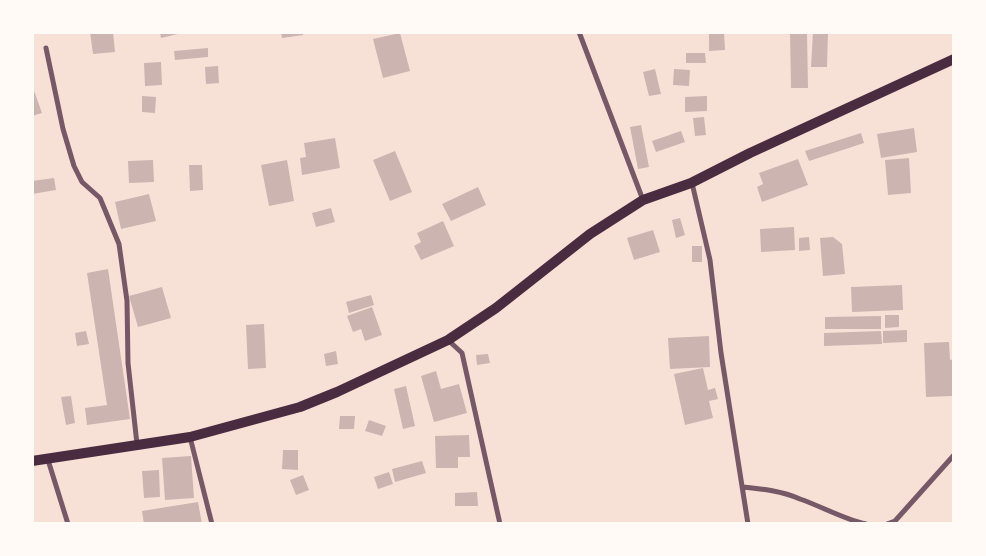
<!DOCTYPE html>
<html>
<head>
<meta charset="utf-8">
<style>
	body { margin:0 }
	#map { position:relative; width:986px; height:556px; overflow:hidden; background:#f7e1d7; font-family:Commissioner,sans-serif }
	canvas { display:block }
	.frame { position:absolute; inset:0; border:34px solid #fffaf5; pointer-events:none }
</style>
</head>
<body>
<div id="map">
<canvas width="986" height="556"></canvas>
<div class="frame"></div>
</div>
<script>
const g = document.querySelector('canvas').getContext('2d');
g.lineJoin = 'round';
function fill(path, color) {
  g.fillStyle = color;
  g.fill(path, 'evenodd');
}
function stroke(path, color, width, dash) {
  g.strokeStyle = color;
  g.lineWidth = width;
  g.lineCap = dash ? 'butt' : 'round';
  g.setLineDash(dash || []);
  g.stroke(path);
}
fill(new Path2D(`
	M90,32H113L115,52L93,54Z
	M160,32H182V33L161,38Z
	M281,32H303V35L282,38Z
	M709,32H724L725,50L709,51Z
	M790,32H807L808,88H791Z
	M813,32H828L827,67H811Z
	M400,33L410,71L383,78L373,39Z
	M208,48V57L175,60L174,51Z
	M686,53H705L706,63H686Z
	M161,62L162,85L145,86L144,63Z
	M218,66L219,83L206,84L205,67Z
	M655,69L661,94L649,96L643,72Z
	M674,69L690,70L689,86L673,85Z
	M32,85L42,113L32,116Z
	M142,96L156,97L155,113L142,112Z
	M707,96V111L685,112V97Z
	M704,117L706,135L695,136L693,118Z
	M641,125L649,167L638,169L630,127Z
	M914,128L917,152L881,158L877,134Z
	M681,131L685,142L656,152L652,141Z
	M861,133L864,143L809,161L805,151Z
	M335,138L340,168L302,175L300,158L306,157L304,143Z
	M395,151L412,192L390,201L373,160Z
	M909,158L911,193L888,195L885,160Z
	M798,159L808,185L762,202L757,187L763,184L759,173Z
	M153,160L154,182L129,183L128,161Z
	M287,160L294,201L269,206L261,165Z
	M189,165H202L203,190L190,191Z
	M54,178L56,190L32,194V181Z
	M478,187L486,205L451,221L442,204Z
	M149,194L156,221L121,229L115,202Z
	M331,208L335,222L316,227L312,213Z
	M680,218L685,235L676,238L672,220Z
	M443,221L454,246L421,260L414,246L421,242L417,233Z
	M794,227L795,250L761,252L760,229Z
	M653,230L660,252L634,260L627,238Z
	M809,237L810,250L799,251V238Z
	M833,237L842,244L845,274L823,276L820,238Z
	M692,246H702V262H692Z
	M108,269L130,419L87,425L85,408L107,405L87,273Z
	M902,285L903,310L852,312L851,287Z
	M162,287L171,318L138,327L129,296Z
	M371,295L374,305L349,313L346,302Z
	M372,307L382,335L365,341L361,329L353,332L347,316Z
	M885,315H899V327L885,328Z
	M881,316V329H825V317Z
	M264,324L266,368L248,369L246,325Z
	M907,330V342L883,343V331Z
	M86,331L89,344L77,346L75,333Z
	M881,331L882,344L824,346V333Z
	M709,336L710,367L670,369L668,338Z
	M949,342L950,360L954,359V375H952V396L926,397L924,343Z
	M336,351L338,364L326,366L324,354Z
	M488,354L490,363L477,365L476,355Z
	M703,368L708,390L715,388L718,399L709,401L713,418L685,425L674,374Z
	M436,371L441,389L459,384L467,413L434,422L421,376Z
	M406,386L415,426L403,429L394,389Z
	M71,396L75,423L66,425L61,397Z
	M340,416H355L354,429H339Z
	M369,420L386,426L382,436L365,431Z
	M469,435L470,457H458V468H436L435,436Z
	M283,450H298V470L282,469Z
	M191,456L194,498L165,500L162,458Z
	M422,461L426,473L395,482L392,469Z
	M159,470L160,497L144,498L142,471Z
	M389,472L393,484L378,489L374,477Z
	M303,475L309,490L296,495L290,480Z
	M477,492L478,506H455V493Z
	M198,502L202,524H144L142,511Z`), '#ccb4b1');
stroke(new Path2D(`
	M579,32L643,200
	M46,48L63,129L74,166L82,182L100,198L119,244L127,301L128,363L137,444
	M692,183L710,260L721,353L748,524
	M448,340L462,353L500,524
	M190,437L212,524
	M48,460L68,524
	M743,487C763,489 782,491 800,499C823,507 843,519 866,524
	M887,524L895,521L954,455`), '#755966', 5);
stroke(new Path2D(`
	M32,461L190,437L300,407L337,392L448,340L496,308L590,234L643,200L691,183L750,153L954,59`), '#4a2c40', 10);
</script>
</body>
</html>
